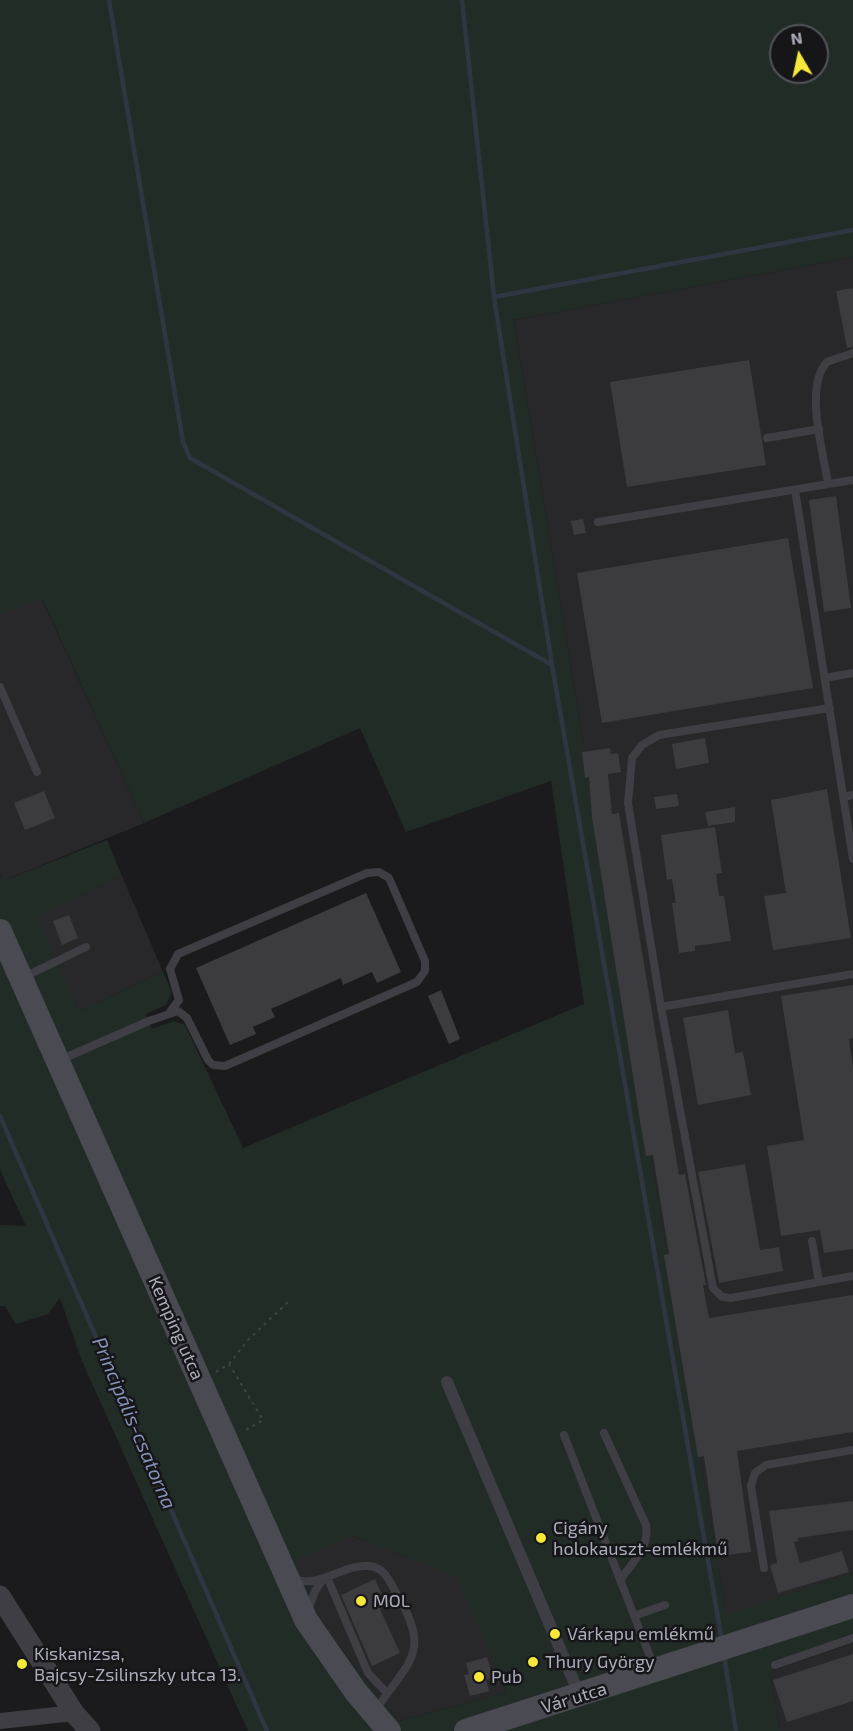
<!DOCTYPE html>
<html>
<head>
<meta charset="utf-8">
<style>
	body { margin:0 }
	#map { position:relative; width:853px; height:1731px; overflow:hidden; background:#1b1b1d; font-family:"Exo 2",sans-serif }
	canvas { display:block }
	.north { position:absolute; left:769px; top:24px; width:60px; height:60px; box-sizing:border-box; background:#161618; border:2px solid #52535a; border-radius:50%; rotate:351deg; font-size:16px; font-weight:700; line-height:24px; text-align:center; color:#adaebd }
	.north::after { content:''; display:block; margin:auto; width:21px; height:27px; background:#f5e83a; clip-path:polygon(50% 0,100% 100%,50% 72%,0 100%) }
</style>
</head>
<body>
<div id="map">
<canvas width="853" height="1731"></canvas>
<div class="north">N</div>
</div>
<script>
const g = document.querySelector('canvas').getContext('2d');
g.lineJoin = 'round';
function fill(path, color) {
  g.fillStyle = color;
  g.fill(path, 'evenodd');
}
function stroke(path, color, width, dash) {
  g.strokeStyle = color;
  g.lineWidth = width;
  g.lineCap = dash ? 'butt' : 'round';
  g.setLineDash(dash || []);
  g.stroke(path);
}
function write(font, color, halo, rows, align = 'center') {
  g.font = font + ' "Exo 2",sans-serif';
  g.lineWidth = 5;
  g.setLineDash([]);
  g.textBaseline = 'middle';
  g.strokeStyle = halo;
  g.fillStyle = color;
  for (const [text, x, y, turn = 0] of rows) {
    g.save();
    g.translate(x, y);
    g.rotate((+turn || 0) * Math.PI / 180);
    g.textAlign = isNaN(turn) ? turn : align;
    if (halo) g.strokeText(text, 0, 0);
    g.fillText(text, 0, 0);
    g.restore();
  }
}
fill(new Path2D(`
	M853,257V1572L726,1615L514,320Z
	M41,597L144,823L3,881L0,873V615Z
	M122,876L163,972L79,1011L36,917Z
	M353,1536L458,1577L506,1692L399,1721L327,1632L294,1560Z
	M853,1643V1731H780L770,1671Z`), '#28272a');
fill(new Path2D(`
	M0,0H853V257L514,320L726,1614L853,1572V1643L770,1671L780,1731H248L82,1361L60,1298L48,1314L16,1324L5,1306H0V1225L26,1226L0,1170V873L3,881L107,840L122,876L37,917L79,1011L163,972L172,992L166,1005L146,1014L152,1029L174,1021L185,1025L243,1148L584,1004L551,781L406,832L360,728L144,823L42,598L0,615ZM781,36H817V72H781ZM353,1536L457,1577L506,1692L399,1721L327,1632L295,1561Z`), '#222c26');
stroke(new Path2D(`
	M109,0L183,442L190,458L552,665
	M462,0L494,297L552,665L722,1641
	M494,297L853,230
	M0,1116L267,1731
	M724,1656L736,1731`), '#303542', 4.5);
fill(new Path2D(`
	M853,288V347L847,348L836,291Z
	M749,360L766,465L627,487L610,382Z
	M836,496L851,608L824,612L809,500Z
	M583,519L586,533L574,535L571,521Z
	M788,538L813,688L602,723L577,573Z
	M705,738L709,763L676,769L672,744Z
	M610,748L611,754L618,753L621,772L608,774L612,814L619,813L679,1175L685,1174L706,1285H703L709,1318L853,1295V1432L737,1451L751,1552L718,1556L704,1456L698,1457L664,1255L669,1254L653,1155L646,1156L642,1133L592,817L589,777L585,778L582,752Z
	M827,789L851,938L773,950L764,896L786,893L771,800Z
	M44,791L55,818L25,830L14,803Z
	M677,794L679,806L656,809L654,797Z
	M735,807V822L708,826L705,812Z
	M715,827L722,873L716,874L719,896H724L731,941L695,946V951L679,953L672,903H676L672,879L667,880L661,835Z
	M366,893L401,972L377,983L372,972L343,985L341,978L271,1009L275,1017L253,1027L256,1034L230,1045L196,968Z
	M69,915L78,938L62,945L53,921Z
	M853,985V1038L849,1039L853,1068V1249L824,1253L820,1230L781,1236L767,1146L804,1140L781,996Z
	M441,990L460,1039L449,1044L428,996Z
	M728,1010L735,1053L743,1052L751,1095L698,1105L683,1018Z
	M745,1164L760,1250L779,1247L783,1271L719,1283L698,1172Z
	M853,1501V1530L798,1538V1541L794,1542L800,1563L842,1551L849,1572L778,1593L770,1565L777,1563L769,1511Z
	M375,1579L387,1606L380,1609L400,1653L372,1666L341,1595Z
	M853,1654V1701L787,1722L773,1680Z
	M487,1657L493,1678L486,1680L489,1691L470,1696L464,1675L469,1674L466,1663Z`), '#3c3b3f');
stroke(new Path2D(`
	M229,1364L248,1340L288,1302
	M216,1372L229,1364L263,1420L244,1431`), '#424249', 2, [3, 4.5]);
stroke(new Path2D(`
	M767,438L819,429
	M828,483C823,451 804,387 827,362L853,353
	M795,490L853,859
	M598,522L853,480
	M825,678L853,673
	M0,687L37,772
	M830,708L659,735L642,745L632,758L628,803L661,1007L713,1288L722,1297L731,1298L853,1276
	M843,797L853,795
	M24,977L86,947
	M661,1007L853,974
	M60,1060L149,1021L178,1011L187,1018L208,1060L213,1065L225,1066L417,982L425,971V961L389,878L379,872L367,873L178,954L170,969L179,1000L170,1012
	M812,1241L819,1282
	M604,1433L646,1525C650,1547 632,1563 620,1580
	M564,1435L654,1667
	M764,1568L751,1486L755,1473L766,1465L853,1450
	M327,1577L368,1673L387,1693
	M293,1579C320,1589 342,1564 369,1566C383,1567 388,1578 394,1589C433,1653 410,1659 375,1711
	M308,1611L315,1591L323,1579
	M634,1616L665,1605
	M775,1665L853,1638`), '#3e3e44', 8);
stroke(new Path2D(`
	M447,1382L580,1696`), '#3e3e44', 12);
stroke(new Path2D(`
	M0,1721L74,1713`), '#3e3e44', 16);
stroke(new Path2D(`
	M0,1596L74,1713L90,1731`), '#3e3e44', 21);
stroke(new Path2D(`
	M0,931L306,1620L356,1692L389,1731
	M466,1731L853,1606`), '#4a4a52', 24);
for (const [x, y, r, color] of [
	[541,1538,6,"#f5e83a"],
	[361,1601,6,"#f5e83a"],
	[555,1634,6,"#f5e83a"],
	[533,1662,6,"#f5e83a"],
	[22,1664,6,"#f5e83a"],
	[479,1677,6,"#f5e83a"]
]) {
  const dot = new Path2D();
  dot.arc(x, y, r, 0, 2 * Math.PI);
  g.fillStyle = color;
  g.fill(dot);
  stroke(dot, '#161618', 2);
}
write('18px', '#adaebd', '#161618', [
	["Kemping utca",176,1328,66],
	["Vár utca",574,1698,-17]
]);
write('18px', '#adaebd', '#161618', [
	["Cigány",553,1528],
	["holokauszt-emlékmű",553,1549],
	["MOL",373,1601],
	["Várkapu emlékmű",567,1634],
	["Kiskanizsa,",34,1654],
	["Bajcsy-Zsilinszky utca 13.",34,1675],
	["Thury György",545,1662],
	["Pub",491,1677]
], 'left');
write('italic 20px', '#8492b7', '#161618', [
	["Principális-csatorna",134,1423,67]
]);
</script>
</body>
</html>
